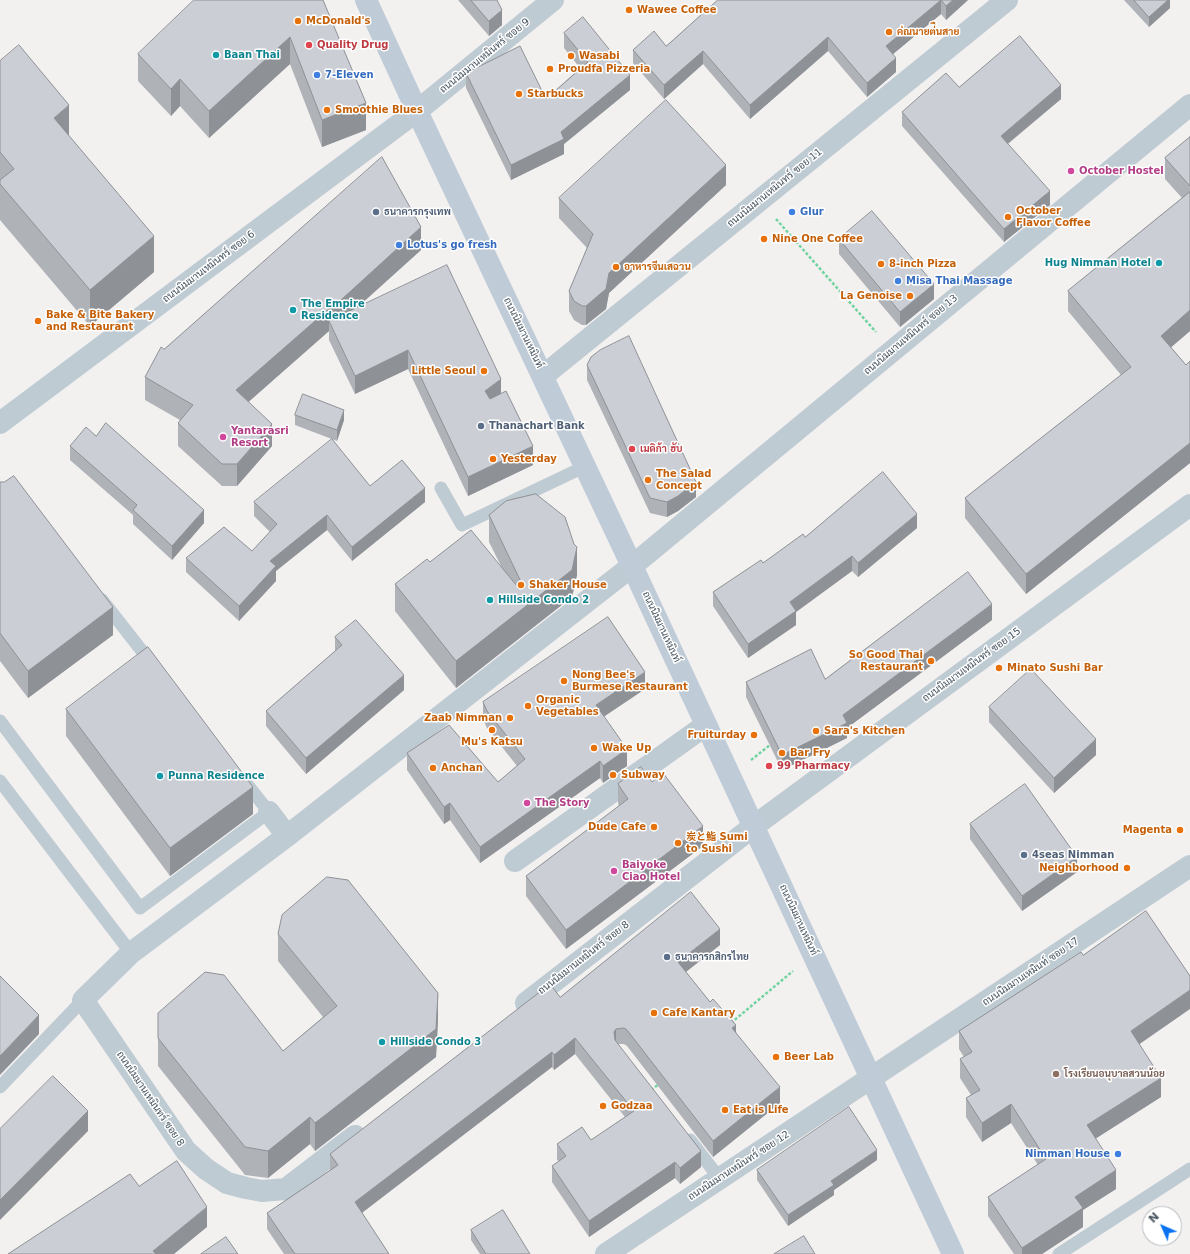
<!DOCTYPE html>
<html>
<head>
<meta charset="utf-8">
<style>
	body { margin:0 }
	#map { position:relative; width:1190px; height:1254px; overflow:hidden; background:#f3f0f0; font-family:"DejaVu Sans",sans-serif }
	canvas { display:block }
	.north { position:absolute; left:1142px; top:1206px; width:40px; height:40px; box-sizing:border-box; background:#fff; border:1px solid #b5bbbf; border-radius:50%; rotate:315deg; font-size:11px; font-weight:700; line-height:16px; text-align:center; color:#46545f }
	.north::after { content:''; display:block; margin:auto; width:14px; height:18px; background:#0a73f2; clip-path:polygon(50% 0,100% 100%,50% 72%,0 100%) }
</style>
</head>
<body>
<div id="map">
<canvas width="1190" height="1254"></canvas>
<div class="north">N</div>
</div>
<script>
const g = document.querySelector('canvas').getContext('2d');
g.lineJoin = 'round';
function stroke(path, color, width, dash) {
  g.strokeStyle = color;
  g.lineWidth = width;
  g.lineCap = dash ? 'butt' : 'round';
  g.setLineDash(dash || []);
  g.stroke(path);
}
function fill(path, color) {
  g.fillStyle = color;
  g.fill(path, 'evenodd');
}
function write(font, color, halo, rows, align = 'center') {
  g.font = font + ' "DejaVu Sans","Noto Sans SC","Noto Sans JP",Sarabun,sans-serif';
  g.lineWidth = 3;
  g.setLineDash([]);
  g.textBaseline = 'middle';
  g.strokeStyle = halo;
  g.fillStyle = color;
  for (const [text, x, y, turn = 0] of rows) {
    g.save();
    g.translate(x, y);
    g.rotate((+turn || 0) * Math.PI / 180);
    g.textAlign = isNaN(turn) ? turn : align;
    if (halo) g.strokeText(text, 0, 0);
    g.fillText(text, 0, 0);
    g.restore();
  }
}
stroke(new Path2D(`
	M776,219L876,332
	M751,760L770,745
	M731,1023L793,971
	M651,1090L659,1084`), '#70d4a1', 2.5, [3, 2]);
stroke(new Path2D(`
	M441,488L462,525L586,466
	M102,600L153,665
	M0,721L140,908L269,812L242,778
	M0,781L131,953
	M0,1087L83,1000
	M690,1140L720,1179
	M1059,1254L1190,1169`), '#bfcbd3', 13);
stroke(new Path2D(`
	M543,376L1007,0
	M0,423L417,111L553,0
	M269,812L287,836
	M515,861L706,725
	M526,1003L754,826L1190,505
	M355,1136L286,1189L262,1191L246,1188L227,1183L206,1169L186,1151L83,1000L131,953L287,836L632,566L1190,105
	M606,1254L1190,866`), '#bfcbd3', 22);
stroke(new Path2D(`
	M366,0L417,111L632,566L953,1254`), '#bfccd8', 22);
fill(new Path2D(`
	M323,0L366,130L322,147L290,64L209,138L180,106L171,116L138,81V54Z
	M458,0H497L502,25L489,36Z
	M718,0H968L946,20L941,14L893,54L896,72L867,97L828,51L750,119L703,64L664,99L633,63V50L666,46Z
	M1124,0H1170V8L1149,27Z
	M564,33L630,90L564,144V154L511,180L466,88V73L546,99L580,68L564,48Z
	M0,61L69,137L154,272L90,326L0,220Z
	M959,87L1061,99L1008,144L1050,205L1004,242L902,126V112Z
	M1190,137V331L1171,347L1186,365L1190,361V463L1026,594L965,518V498L1121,375L1068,311V291L1182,198L1165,179V158Z
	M726,185L609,293L606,309L586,325H582L574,320L569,311V291L587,248L559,218V198Z
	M839,239L934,299L900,327L839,254Z
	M421,250L357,308L501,394L533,465L468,496L408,369L355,394L329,340V331L248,402L272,446L237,486H222L178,446V423L180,420L145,400V377Z
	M587,365L696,497L678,511L667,517L650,513L587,380Z
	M295,415L344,420L337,441L295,425Z
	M96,436L204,523L172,560L133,524V515L70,460V446Z
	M0,482L113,635L28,698L0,661Z
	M254,502H425L352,561L327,530L276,571V581L239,621L186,572V558L252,551L270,532L254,516Z
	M489,515L577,575L572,597L456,688L395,611V584L430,562L501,566L489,542Z
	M917,528L858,577L852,571L796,612V625L748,658L713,606V592L763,563L805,537Z
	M992,620L847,728V738L782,770L746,697V682L825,679Z
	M335,637L404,690L306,774L266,726V711L335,651Z
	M645,689L604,716L627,766L603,783L600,778L480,863L450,820L444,824L407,770V753L498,782L517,766L487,728L483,719V702Z
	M989,707L1096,755L1054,793L989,722Z
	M66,709L253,814L170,876L66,736Z
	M652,782L703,846L566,949L526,896V876L619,806L618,803V784Z
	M970,824L1077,872L1022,911L970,839Z
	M278,934L438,1020L436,1057L315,1151L310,1144L268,1178L245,1175L158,1066V1013L283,1051L323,1017L278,961Z
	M720,945L686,972L710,1002L736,1032L780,1103L713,1157L627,1046L624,1044H618L701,1167L680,1184L675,1178L589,1237L552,1182V1166L559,1161L557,1160V1144L591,1140L625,1117L575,1054L554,1070L552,1067L362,1213L389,1254H284L267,1229V1213L330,1170V1154L560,997Z
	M959,1031L1139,1044L1161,1097L1095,1139L1116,1189L1083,1210V1227L1042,1254H1014L988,1216V1197L1038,1165L1011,1123L982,1142L966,1117V1098L971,1095L960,1078V1059L964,1057L959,1049Z
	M877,1160L834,1190V1195L788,1226L757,1180V1170Z
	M471,1230L530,1254H480L471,1240Z`), '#afb2b7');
fill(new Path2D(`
	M941,0V14L886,60V46Z
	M953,0H968L946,20V6Z
	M1168,0H1170V8L1149,27V17Z
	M502,10V25L489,36V21Z
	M290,37V64L209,138V111Z
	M828,37V51L750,119V105Z
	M703,51V64L664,99V85Z
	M896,58V72L867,97V83Z
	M630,75V90L564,144V154L511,180V165L561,132Z
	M180,79V106L171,116V89Z
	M1061,85V99L1001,149V136Z
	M366,103V130L322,147V120Z
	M69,105V141L54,118Z
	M726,165V185L609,293L606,309L586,325V306L609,273Z
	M1050,191V205L1004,242V229Z
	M421,227V250L333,329L329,321V331L236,413V390Z
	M154,236V272L90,326V290Z
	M934,284V299L900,327V312Z
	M1190,310V331L1161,356V336Z
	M408,350V369L355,394V376Z
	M501,379V398L485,410V391Z
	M344,410V420L337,441V430Z
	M272,424V446L237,486V464Z
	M1190,443V463L1026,594V574Z
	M533,446V465L468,496V477Z
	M696,482V497L678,511L667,517V502Z
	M425,488V502L352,561V547Z
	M204,510V523L172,560V546Z
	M917,514V528L858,577V563Z
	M327,515V530L276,571V581L239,621V606L270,561Z
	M577,547V575L572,597L456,688V661Z
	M852,556V571L796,612V625L748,658V644L790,602Z
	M992,604V620L847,728V738L782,770V755L843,715Z
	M113,607V635L28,698V671Z
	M645,672V689L596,722V705Z
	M404,675V690L306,774V758Z
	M1096,739V755L1054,793V778Z
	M627,749V766L603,783V766Z
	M600,761V778L480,863V847Z
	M253,787V814L170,876V848Z
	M450,803V820L444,824V807Z
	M703,826V846L566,949V930Z
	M1077,857V872L1022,911V896Z
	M720,929V945L678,978V962Z
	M1190,990V1009L1131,1050V1031Z
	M438,993V1020L436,1057L315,1151V1123Z
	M39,1015V1034L0,1075V1056Z
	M736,1025V1041L732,1028Z
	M616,1029V1044L614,1048V1032Z
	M575,1038V1054L554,1070V1055Z
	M552,1052V1067L355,1218V1202Z
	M1161,1078V1097L1087,1144V1125Z
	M780,1087V1103L713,1157V1141Z
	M1011,1104V1123L982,1142V1123Z
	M88,1111V1131L0,1220V1200Z
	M310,1117V1144L268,1178V1151Z
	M877,1150V1160L834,1190V1195L788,1226V1215L831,1181Z
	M701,1151V1167L680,1184V1168Z
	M675,1162V1178L589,1237V1221Z
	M1116,1170V1189L1083,1210V1227L1042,1254H1022V1248L1075,1197Z
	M207,1207V1227L174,1254H153V1251Z`), '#8e9195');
const building = new Path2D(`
	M194,0H323L366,103L322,120L290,37L209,111L180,79L171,89L138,54Z
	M471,0H497L502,10L489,21Z
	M718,0H953L946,6L941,0L886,46L896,58L867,83L828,37L750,105L703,51L664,85L633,50L654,31L666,46Z
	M1134,0H1168L1149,17Z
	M583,17L630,75L561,132L564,139L511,165L466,73L520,46L546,99L588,62L564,33Z
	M1020,36L1061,85L1001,136L1050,191L1004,229L902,112L946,73L959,87Z
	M19,45L69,105L54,118L154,236L90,290L0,184V180L14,169L0,152V61Z
	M666,100L726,165L609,273L606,289L586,306H582L574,301L569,291L593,234L559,198Z
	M1190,137V186L1165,158Z
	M382,157L421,227L330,310L331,307L236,390L272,424L237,464H222L178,423L193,405L145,377L161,347L164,349Z
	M1190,192V310L1161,336L1186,365L1190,361V443L1026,574L965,498L1131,367L1068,291Z
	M872,211L934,284L900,312L839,239Z
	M447,265L501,379L485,391L490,399L506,391L533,446L468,477L408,350L355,376L329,321Z
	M629,336L696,482L678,496L667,502L650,498L587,365L591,357L600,350Z
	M303,394L344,410L337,430L295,415Z
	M106,423L204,510L172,546L133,510L137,505L70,446L86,427L96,436Z
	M332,439L370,486L402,460L425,488L352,547L327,515L270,561L276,566L239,606L186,558L224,527L252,551L277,524L254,502Z
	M883,472L917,514L858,563L852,556L790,602L796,611L748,644L713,592L761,560L763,563L803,534L805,537Z
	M14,476L113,607L28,671L0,633V482H4Z
	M536,494L565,517L574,544L577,547L572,570L456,661L395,584L427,559L430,562L471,530L517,586L522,584L489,515L506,501Z
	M968,572L992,604L843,715L847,723L782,755L746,682L811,649L825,679Z
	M608,617L645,672L596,705L627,749L603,766L600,761L480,847L450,803L444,807L407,753L449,725L498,782L525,759L487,711L483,702Z
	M356,620L404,675L306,758L266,711L342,645L335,637Z
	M148,647L253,787L170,848L66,709Z
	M1031,669L1096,739L1054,778L989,707Z
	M641,767L652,782L663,773L703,826L566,930L526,876L628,799L618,784Z
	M1025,784L1077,857L1022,896L970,824Z
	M327,877L348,880L438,993L436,1029L315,1123L310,1117L268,1151L245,1147L158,1038V1013L205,972L224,975L283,1051L337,1006L278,934L282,915Z
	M691,892L720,929L678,962L710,1002L713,999L736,1025L732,1028L780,1087L713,1141L627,1030L624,1028L616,1029L614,1032L615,1040L701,1151L680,1168L675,1162L589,1221L552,1166L566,1156L557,1144L582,1127L591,1140L634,1111L575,1038L554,1055L552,1052L355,1202L389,1254H295L267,1213L338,1165L330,1154L550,984L560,997Z
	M1146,911L1190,976V990L1131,1031L1161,1078L1087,1125L1116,1170L1075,1197L1083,1208L1022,1248L988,1197L1046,1159L1011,1104L982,1123L966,1098L980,1090L960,1059L972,1052L959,1031L1081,952L1083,955Z
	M0,976L39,1015L0,1056Z
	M53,1076L88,1111L0,1200V1129Z
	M849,1107L877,1150L831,1181L834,1185L788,1215L757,1170Z
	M177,1161L207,1207L153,1251L156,1254H8L130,1174L139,1186Z
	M503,1210L530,1254H486L471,1230Z
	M804,1236L815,1254H774Z
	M226,1237L238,1254H201Z`);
fill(building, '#cbcfd5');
stroke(building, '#8e9195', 1);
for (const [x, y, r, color] of [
	[629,10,4,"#e8710a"],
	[298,21,4,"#e8710a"],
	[889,32,4,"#e8710a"],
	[309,45,4,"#e0444e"],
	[216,55,4,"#0f9aa8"],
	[571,56,4,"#e8710a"],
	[550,69,4,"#e8710a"],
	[317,75,4,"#3f7fe0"],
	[519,94,4,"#e8710a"],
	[327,110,4,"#e8710a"],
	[1071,171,4,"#d1479c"],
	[376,212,4,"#5c6f8a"],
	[792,212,4,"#3f7fe0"],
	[1008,217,4,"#e8710a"],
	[764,239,4,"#e8710a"],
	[399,245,4,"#3f7fe0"],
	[1159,263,4,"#0f9aa8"],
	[881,264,4,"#e8710a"],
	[616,267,4,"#e8710a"],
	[898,281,4,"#3f7fe0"],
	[910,296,4,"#e8710a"],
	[293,310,4,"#0f9aa8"],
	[38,321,4,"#e8710a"],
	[484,371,4,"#e8710a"],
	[481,426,4,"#5c6f8a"],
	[223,437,4,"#d1479c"],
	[632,449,4,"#e0444e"],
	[493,459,4,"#e8710a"],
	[648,480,4,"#e8710a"],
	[521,585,4,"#e8710a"],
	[490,600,4,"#0f9aa8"],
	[931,661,4,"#e8710a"],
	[999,668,4,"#e8710a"],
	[564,681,4,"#e8710a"],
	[528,706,4,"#e8710a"],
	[510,718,4,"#e8710a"],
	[492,730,4,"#e8710a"],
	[816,731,4,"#e8710a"],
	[754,735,4,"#e8710a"],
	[594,748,4,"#e8710a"],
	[782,753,4,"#e8710a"],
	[769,766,4,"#e0444e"],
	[433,768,4,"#e8710a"],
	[613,775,4,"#e8710a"],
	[160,776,4,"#0f9aa8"],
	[527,803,4,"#d1479c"],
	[654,827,4,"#e8710a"],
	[1180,830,4,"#e8710a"],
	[678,843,4,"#e8710a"],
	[1024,855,4,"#5c6f8a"],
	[1127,868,4,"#e8710a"],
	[614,871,4,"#d1479c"],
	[667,957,4,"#5c6f8a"],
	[654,1013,4,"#e8710a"],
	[382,1042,4,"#0f9aa8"],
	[776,1057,4,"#e8710a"],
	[1056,1074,4,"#8d6e63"],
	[603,1106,4,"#e8710a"],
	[725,1110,4,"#e8710a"],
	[1118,1154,4,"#3f7fe0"]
]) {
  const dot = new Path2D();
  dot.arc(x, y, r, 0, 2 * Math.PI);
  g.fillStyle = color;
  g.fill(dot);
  stroke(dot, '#fff', 1.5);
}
write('bold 10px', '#c56008', '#fff', [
	["Wawee Coffee",637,10],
	["McDonald's",306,21],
	["ค่ณนายต่ืนสาย",897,32],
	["Wasabi",579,56],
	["Proudfa Pizzeria",558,69],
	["Starbucks",527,94],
	["Smoothie Blues",335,110],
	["October",1016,211],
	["Flavor Coffee",1016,223],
	["Nine One Coffee",772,239],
	["8-inch Pizza",889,264],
	["อาหารจีนเสฉวน",624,267],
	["La Genoise",902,296,"right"],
	["Bake & Bite Bakery",46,315],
	["and Restaurant",46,327],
	["Little Seoul",476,371,"right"],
	["Yesterday",501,459],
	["The Salad",656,474],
	["Concept",656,486],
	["Shaker House",529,585],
	["So Good Thai",923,655,"right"],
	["Restaurant",923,667,"right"],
	["Minato Sushi Bar",1007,668],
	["Nong Bee's",572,675],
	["Burmese Restaurant",572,687],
	["Organic",536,700],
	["Vegetables",536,712],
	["Zaab Nimman",502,718,"right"],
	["Sara's Kitchen",824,731],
	["Fruiturday",746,735,"right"],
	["Mu's Katsu",492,742,"center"],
	["Wake Up",602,748],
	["Bar Fry",790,753],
	["Anchan",441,768],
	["Subway",621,775],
	["Dude Cafe",646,827,"right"],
	["Magenta",1172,830,"right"],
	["炭と鮨 Sumi",686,837],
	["to Sushi",686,849],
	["Neighborhood",1119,868,"right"],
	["Cafe Kantary",662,1013],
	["Beer Lab",784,1057],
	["Godzaa",611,1106],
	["Eat is Life",733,1110]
], 'left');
write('bold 10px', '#be3a42', '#fff', [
	["Quality Drug",317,45],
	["เมดิก้า ฮับ",640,449],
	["99 Pharmacy",777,766]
], 'left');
write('bold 10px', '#0d838f', '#fff', [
	["Baan Thai",224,55],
	["Hug Nimman Hotel",1151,263,"right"],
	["The Empire",301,304],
	["Residence",301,316],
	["Hillside Condo 2",498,600],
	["Punna Residence",168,776],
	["Hillside Condo 3",390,1042]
], 'left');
write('10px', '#46545f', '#fff', [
	["ถนนนิมมานเหมินทร์ ซอย 9",485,56,-39],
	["ถนนนิมมานเหมินทร์ ซอย 11",775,188,-39],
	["ถนนนิมมานเหมินทร์ ซอย 6",209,267,-37],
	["ถนนนิมมานเหมินท์",523,333,64],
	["ถนนนิมมานเหมินทร์ ซอย 13",911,335,-40],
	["ถนนนิมมานเหมินท์",661,627,65],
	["ถนนนิมมานเหมินทร์ ซอย 15",972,665,-36],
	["ถนนนิมมานเหมินท์",798,920,65],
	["ถนนนิมมานเหมินทร์ ซอย 8",584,958,-38],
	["ถนนนิมมานเหมินท์ ซอย 17",1031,972,-34],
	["ถนนนิมมานเหมินทร์ ซอย 8",150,1099,56],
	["ถนนนิมมานเหมินทร์ ซอย 12",739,1166,-33]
]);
write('bold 10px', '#366cbe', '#fff', [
	["7-Eleven",325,75],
	["Glur",800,212],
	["Lotus's go fresh",407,245],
	["Misa Thai Massage",906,281],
	["Nimman House",1110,1154,"right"]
], 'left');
write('bold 10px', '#b23c85', '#fff', [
	["October Hostel",1079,171],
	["Yantarasri",231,431],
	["Resort",231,443],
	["The Story",535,803],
	["Baiyoke",622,865],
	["Ciao Hotel",622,877]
], 'left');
write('bold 10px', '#4e5e75', '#fff', [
	["ธนาคารกรุงเทพ",384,212],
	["Thanachart Bank",489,426],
	["4seas Nimman",1032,855],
	["ธนาคารกสิกรไทย",675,957]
], 'left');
write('bold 10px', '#785e54', '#fff', [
	["โรงเรียนอนุบาลสวนน้อย",1064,1074]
], 'left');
</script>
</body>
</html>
